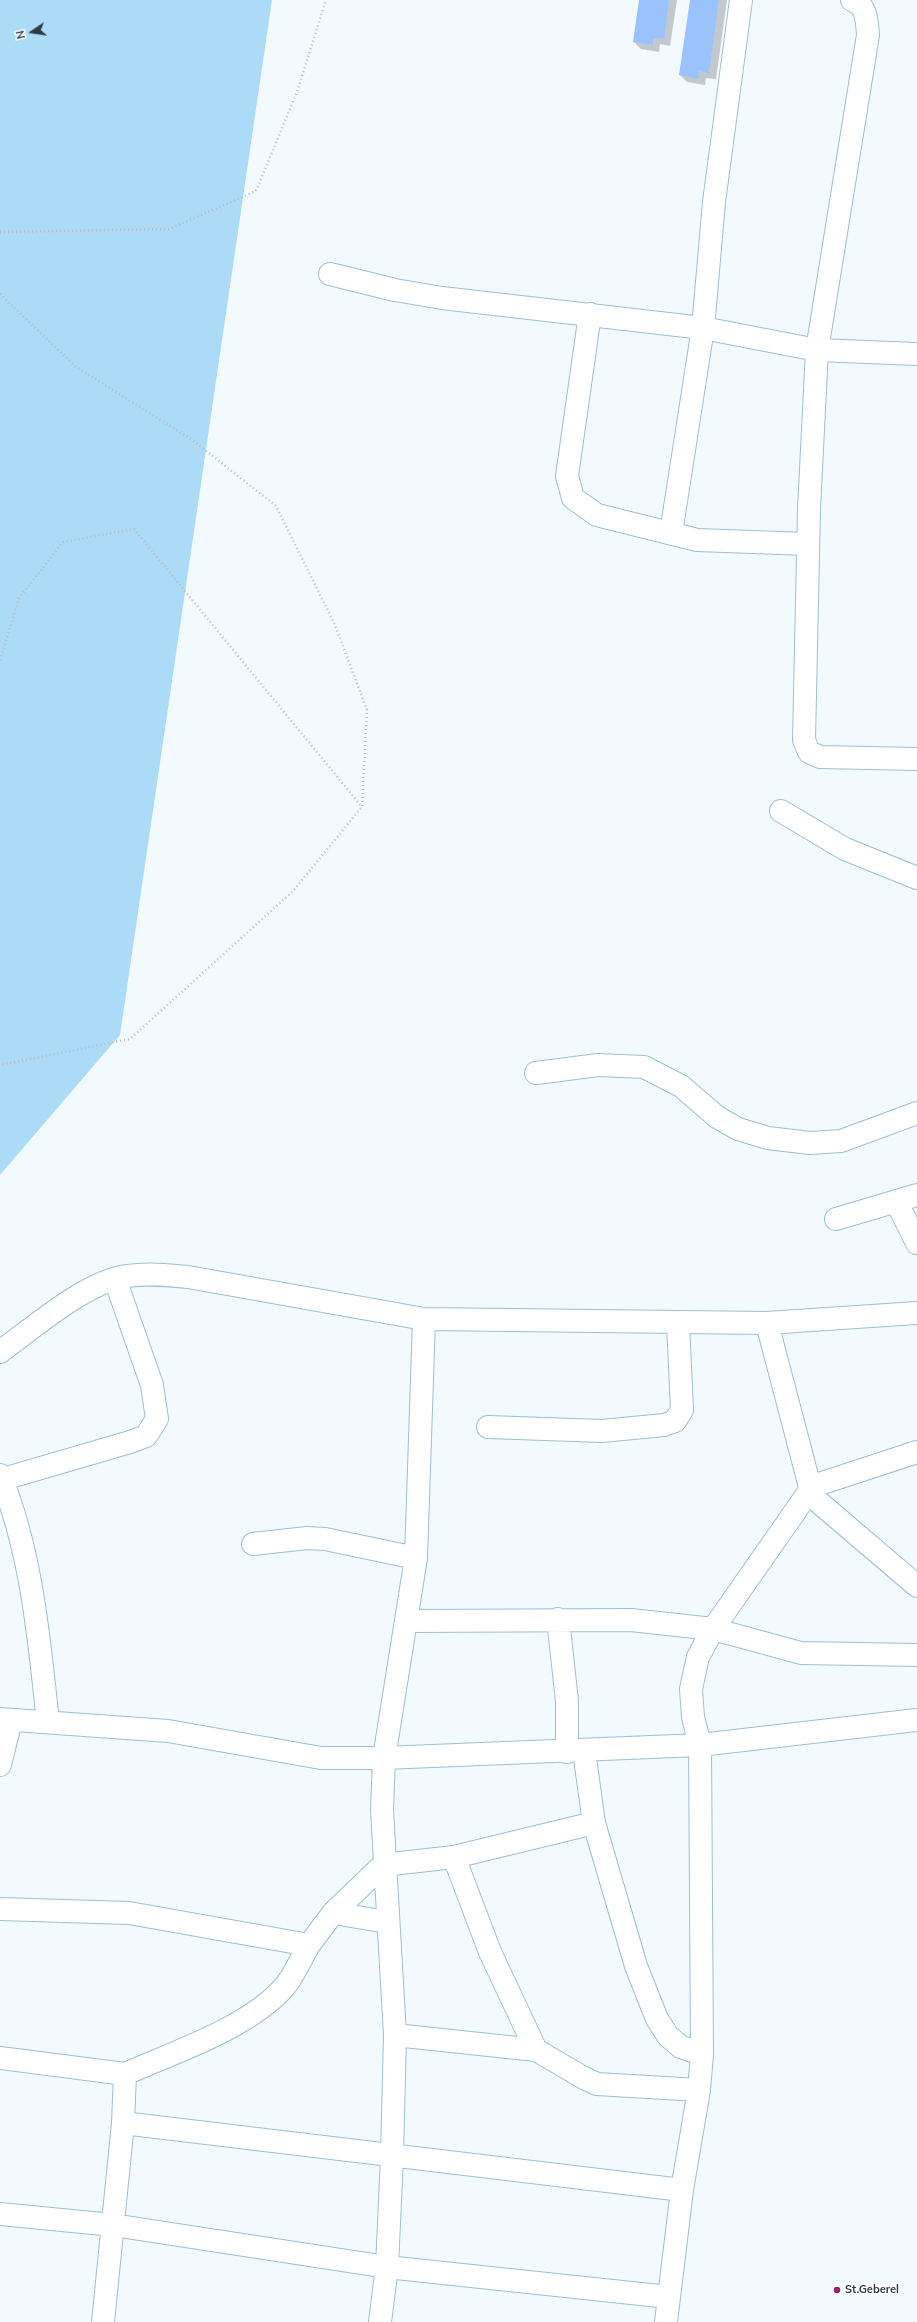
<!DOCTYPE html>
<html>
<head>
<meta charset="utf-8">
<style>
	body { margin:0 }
	#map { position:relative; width:917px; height:2322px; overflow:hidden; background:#f3fafe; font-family:Mulish,sans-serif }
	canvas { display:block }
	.north { position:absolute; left:12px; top:12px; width:40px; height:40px; -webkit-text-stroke:3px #fff; paint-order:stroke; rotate:257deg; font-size:11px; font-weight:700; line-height:16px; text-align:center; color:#2d3b44 }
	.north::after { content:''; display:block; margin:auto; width:14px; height:18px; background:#2d3b44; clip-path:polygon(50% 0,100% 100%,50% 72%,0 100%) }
</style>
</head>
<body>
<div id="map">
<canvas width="917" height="2322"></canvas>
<div class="north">N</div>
</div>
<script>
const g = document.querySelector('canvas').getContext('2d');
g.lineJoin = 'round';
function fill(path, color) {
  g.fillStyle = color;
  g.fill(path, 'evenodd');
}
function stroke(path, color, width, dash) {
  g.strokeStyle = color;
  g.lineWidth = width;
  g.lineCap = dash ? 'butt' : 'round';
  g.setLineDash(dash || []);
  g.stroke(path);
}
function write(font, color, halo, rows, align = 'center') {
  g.font = font + ' Mulish,sans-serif';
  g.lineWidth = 4;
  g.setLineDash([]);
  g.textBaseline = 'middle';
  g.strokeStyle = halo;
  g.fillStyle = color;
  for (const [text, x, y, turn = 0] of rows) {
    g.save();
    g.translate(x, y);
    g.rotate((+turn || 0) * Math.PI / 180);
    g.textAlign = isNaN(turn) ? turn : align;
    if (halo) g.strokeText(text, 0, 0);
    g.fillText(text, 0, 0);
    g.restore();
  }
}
fill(new Path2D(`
	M0,0H272L120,1035L0,1175Z`), '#abdbf7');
fill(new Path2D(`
	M640,0H677L670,46L660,44L659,52L641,49L634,42Z
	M691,0H727L716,79L706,78L705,85L687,82L680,75Z`), '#0003');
fill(new Path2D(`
	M639,0H669L664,39L653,38V45L633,42Z
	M690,0H719L709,73L699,71L698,79L679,75Z`), '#9ac3fd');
const minor = new Path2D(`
	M852,0C867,5 867,22 868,35L817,350L809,509L804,740L809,752L820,757L917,759
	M330,274L395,290L442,298L703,328L817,350L917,354
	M590,314L567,476L573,498L597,515L697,540L808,544
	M671,533L703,328L714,202L741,0
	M781,811L845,849L917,878
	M536,1073L598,1065L644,1067L681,1086L717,1117L738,1129L768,1138L810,1143L841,1141L917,1113
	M896,1201L917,1243
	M836,1219L917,1195
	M0,1352C33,1328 87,1281 127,1276C147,1273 168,1275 188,1277L424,1319L767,1323L917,1313
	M488,1427L602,1431L664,1425L675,1421L682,1410L678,1323
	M0,1475C32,1553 39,1639 48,1722
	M0,1480L130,1442L146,1436L157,1419L152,1385L115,1279
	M810,1487L917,1452
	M808,1493L917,1586
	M253,1544L307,1538L325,1539L416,1558
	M558,1619L567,1701V1752
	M406,1621L631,1620L713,1629L801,1653L917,1655
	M0,1719L168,1731L321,1758H384L700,1745L917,1720
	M584,1751L594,1823L636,1966L657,2019L668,2036L681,2047L702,2054
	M0,1765L11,1720
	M454,1857L490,1952L536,2050L584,2078L597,2084L699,2090
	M0,1909L129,1913L309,1945L333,1913L383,1865L454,1857L594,1823
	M333,1913L387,1922
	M395,2035L536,2050
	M0,2058L125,2074L123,2123L103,2322
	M125,2074C175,2052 251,2027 286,1985C295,1973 302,1957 309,1945
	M123,2123L682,2190
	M0,2214L113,2225L387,2267L669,2297
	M380,2322L387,2267L392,2156L395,2035L382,1810L384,1758L416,1558L424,1319
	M666,2322L682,2190L699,2090L702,2054L700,1745L693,1717L691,1689L698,1657L713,1629L808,1493L810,1487L767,1323`);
stroke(minor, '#9dbed3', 24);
stroke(new Path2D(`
	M0,232L169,229L256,191L297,92L326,0
	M0,294L76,367L191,439L276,506L335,625L367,710L362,807L293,891L130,1039L0,1065
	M0,660L19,598L63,542L134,529L362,807`), '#b5bfc4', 2.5, [1, 3]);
stroke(minor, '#fff', 22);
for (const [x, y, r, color] of [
	[837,2290,4,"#a11f70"]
]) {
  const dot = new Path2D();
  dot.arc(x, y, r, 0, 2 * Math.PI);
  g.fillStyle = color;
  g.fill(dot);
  stroke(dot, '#fff', 1.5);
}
write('bold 11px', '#2d3b44', '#fff', [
	["St.Geberel",845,2290]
], 'left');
</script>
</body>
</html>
